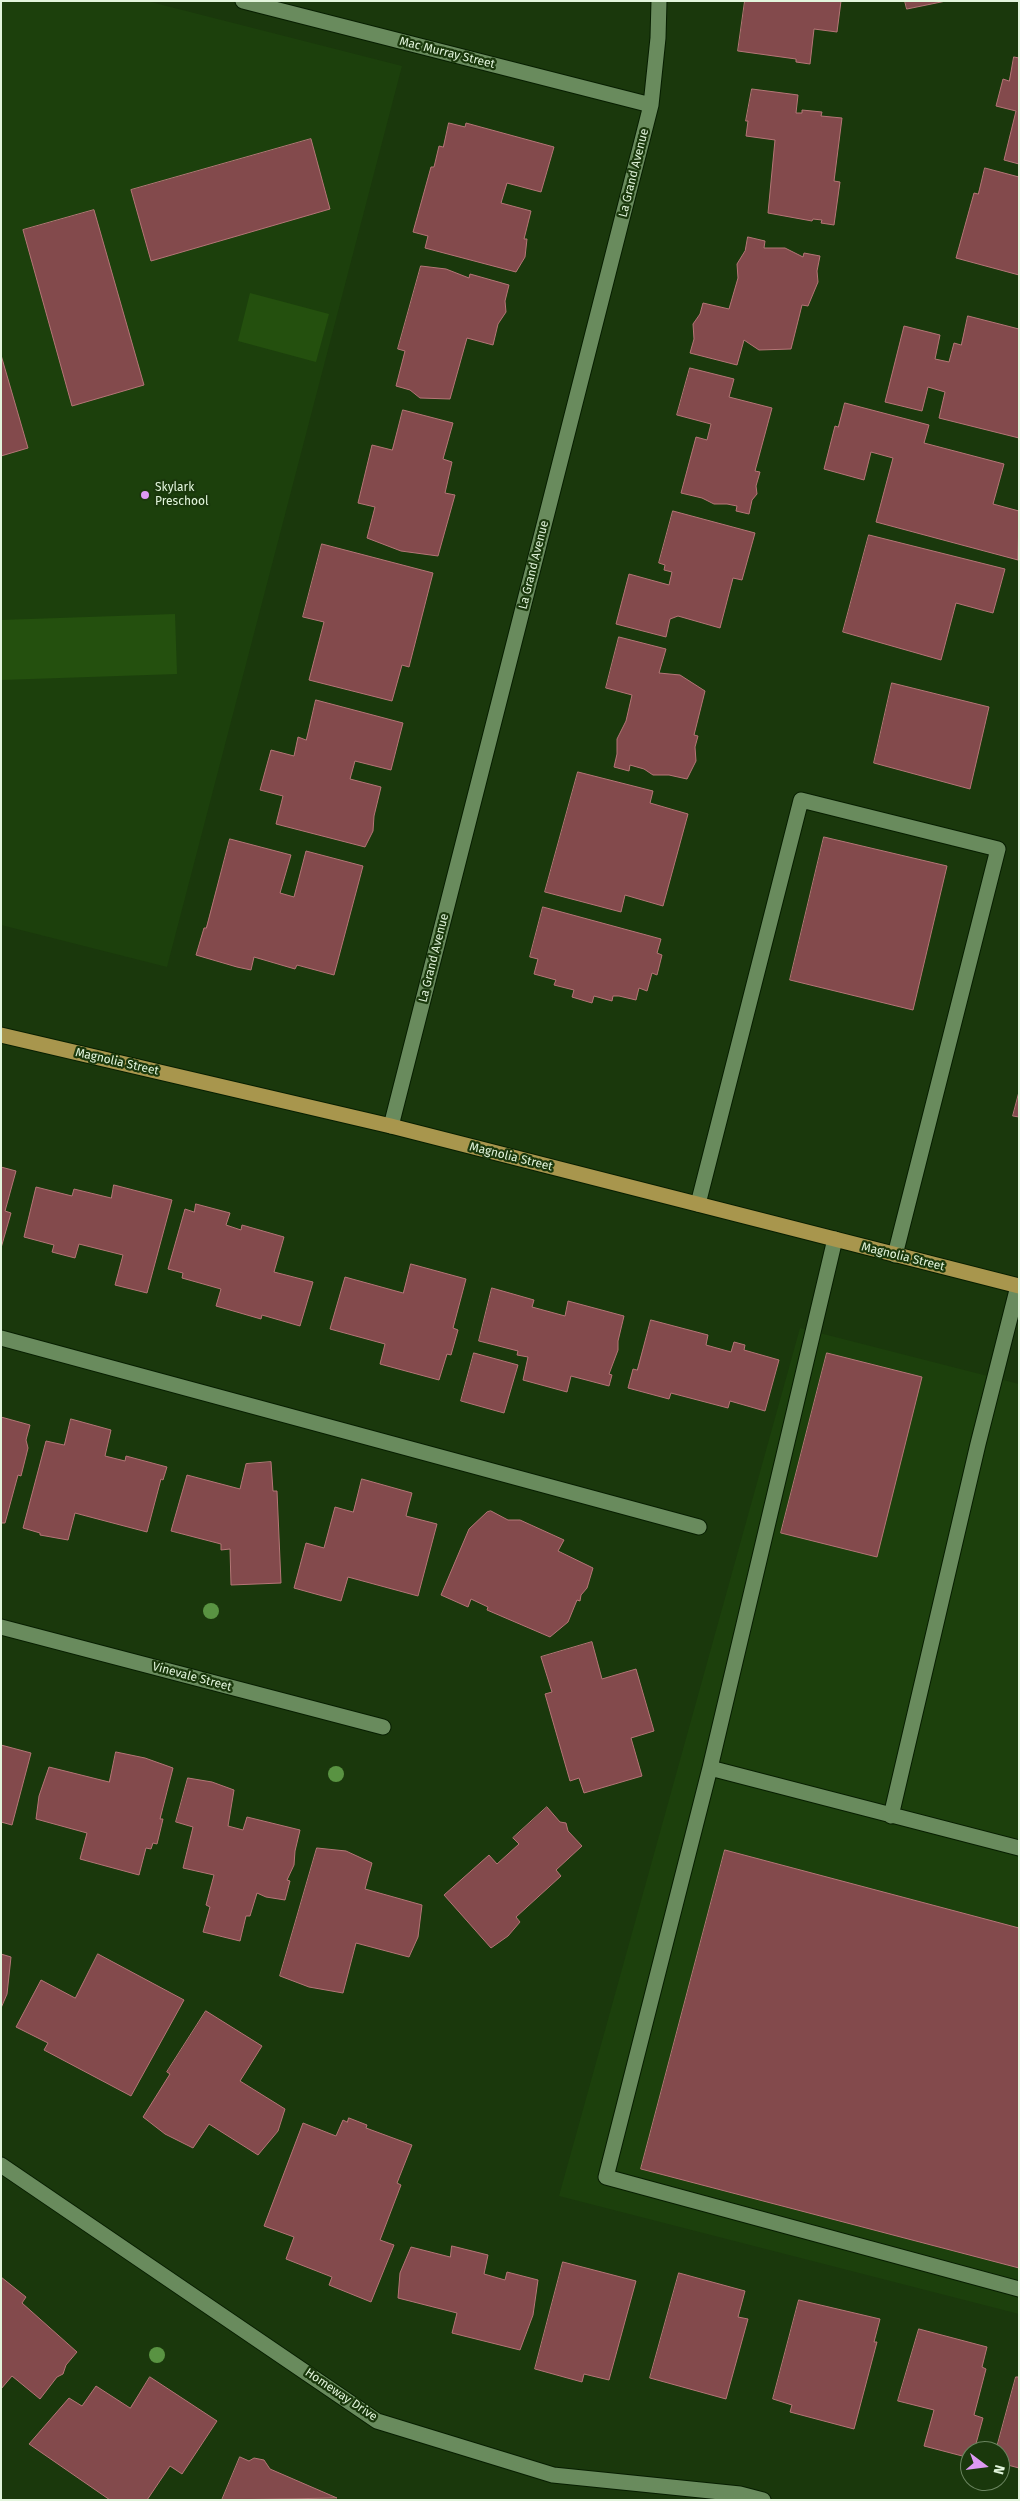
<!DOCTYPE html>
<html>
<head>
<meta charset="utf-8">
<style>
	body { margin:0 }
	#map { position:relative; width:1020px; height:2501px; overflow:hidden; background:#1a380c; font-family:"Fira Sans",sans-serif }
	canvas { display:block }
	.frame { position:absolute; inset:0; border:2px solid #e2f5dc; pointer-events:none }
	.north { position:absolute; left:960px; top:2441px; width:50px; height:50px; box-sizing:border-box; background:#1a380c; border:1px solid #6a845f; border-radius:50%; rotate:105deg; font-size:14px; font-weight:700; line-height:20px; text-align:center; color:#e2f5dc }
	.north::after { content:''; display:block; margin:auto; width:18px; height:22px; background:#dd99f3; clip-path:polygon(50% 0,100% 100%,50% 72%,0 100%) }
</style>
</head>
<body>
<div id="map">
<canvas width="1020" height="2501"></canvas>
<div class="frame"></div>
<div class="north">N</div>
</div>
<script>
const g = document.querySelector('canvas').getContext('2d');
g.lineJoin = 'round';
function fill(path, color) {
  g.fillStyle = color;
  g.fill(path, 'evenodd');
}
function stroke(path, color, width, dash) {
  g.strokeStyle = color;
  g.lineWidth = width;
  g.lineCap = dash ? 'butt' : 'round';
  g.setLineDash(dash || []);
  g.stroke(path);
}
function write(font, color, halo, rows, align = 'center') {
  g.font = font + ' "Fira Sans",sans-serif';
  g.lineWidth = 4.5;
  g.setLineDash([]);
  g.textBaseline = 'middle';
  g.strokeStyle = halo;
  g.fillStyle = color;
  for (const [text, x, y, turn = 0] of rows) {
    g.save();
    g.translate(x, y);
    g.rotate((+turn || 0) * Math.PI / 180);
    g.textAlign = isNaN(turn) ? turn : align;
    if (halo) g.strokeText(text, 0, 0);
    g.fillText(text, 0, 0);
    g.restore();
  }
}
fill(new Path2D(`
	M1,1H147L402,66L167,967L1,925Z
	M800,1328L1019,1384V2314L559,2196Z`), '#1c400c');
fill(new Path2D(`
	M250,293L329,314L316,362L238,341Z
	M175,614L177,674L1,680V620Z`), '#24500e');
const building = new Path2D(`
	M745,1H841L837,32L814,29L810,64L796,62V59L738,51Z
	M905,1H946L907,9Z
	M1014,57L1019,58V164L1004,160L1016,111L996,106L1003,79L1009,81Z
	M752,89L798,95L796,113H802V110L822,112L821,116L842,118L834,181L840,182L834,225L821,223L822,220L813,219L812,221L768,213L775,140L746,136L748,121H746Z
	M449,123L465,127L466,123L554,147L541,192L507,183L501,203L531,211L524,239H527L525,257L516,272L425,248L428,236L413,232L431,167H434L439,146L443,147Z
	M311,139L330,209L151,261L131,190Z
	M985,168L1019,177V275L956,258L974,193L978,194Z
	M94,210L144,385L72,406L23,230Z
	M748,237L765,241L764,248H785L803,257L804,253L820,256L817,271L818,282L808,306L802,305L791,349L759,350L744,340L737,365L690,353L694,339L693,324L700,314L703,303L729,309L738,278L737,264L745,251Z
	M421,266L446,269L469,278L470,274L509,285L505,301L506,312L498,324L493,345L467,338L450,399L420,398L410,390L396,386L405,351L398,349Z
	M968,316L1019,329V438L939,418L945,392L928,387L922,411L885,402L904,326L940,335L935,359L949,362L954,343L961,345Z
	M1,355L28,448L1,456Z
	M690,368L734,379L729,397L772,408L755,471L760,472L756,486L757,494L752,500L749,514L736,511L737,506L727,504H714L702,498L681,493L696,437L707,440L711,424L677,415Z
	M845,403L929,425L924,443L1004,464L993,504L1019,511L1018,560L876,522L893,458L871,452L864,480L824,469L835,426L838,427Z
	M403,410L453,423L443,459L452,462L445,493L455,495L438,556L401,551L367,538L375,507L358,503L372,445L392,450Z
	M673,511L755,533L742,580L733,578L720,628L678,616L670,619L666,637L616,624L629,574L669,585L672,572L664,570L665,565L659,563Z
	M869,535L1005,569L993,613L956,603L941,660L843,632Z
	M322,544L433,573L409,667L402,665L392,701L309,680L324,622L303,617Z
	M619,637L666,649L659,673L680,675L705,691L694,735L698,736L695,747L696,761L687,779L669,775H653L644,769L630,765L629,771L614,767L617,754V739L626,721L632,695L606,688Z
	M892,683L989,707L970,789L874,763Z
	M316,700L403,723L391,770L355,761L350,779L381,787L374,816L373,831L365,847L276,824L283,796L260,790L271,750L294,756L298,737L306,740Z
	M578,772L653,791L650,803L688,814L663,906L625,895L621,912L545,892Z
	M824,837L947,866L913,1010L790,980Z
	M230,839L291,855L280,893L294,897L306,851L363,866L334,975L297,965L295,969L254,957L251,970L237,967L196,955L204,928H206Z
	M543,907L661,939L657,953L662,955L657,975L652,973L647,991L639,988L636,1000L619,996H613L612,1001L594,996L592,1003L572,997L574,990L554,985L556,980L534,974L538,959L530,957Z
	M1019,1092V1117L1013,1116Z
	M1,1167L16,1171L5,1211L11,1213L1,1248Z
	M114,1185L172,1200L147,1293L115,1285L123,1255L79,1244L75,1258L52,1252L54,1245L24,1237L36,1187L72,1196L74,1189L111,1198Z
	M196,1204L230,1213L226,1225L241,1230L242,1225L284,1237L274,1272L313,1282L300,1326L262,1315L261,1319L216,1306L221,1289L182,1278L183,1273L168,1269L185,1209L194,1212Z
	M411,1264L466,1279L453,1328L458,1330L451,1355L447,1354L439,1380L380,1364L385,1344L330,1329L345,1277L403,1293Z
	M492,1288L534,1300L532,1307L565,1316L568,1301L624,1316L618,1341V1350L609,1374L612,1375L609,1386L571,1376L567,1392L523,1380L528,1357L517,1355L518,1351L479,1341Z
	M651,1320L708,1335L706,1345L731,1352L734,1342L745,1345L744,1350L779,1360L765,1411L730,1401L728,1408L671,1393L669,1399L628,1388L633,1369L637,1370Z
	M474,1353L518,1365L504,1413L461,1401Z
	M827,1353L922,1377L877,1557L781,1533Z
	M1,1417L30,1425L26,1440L28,1448L21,1476L18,1475L5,1523H1Z
	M71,1419L111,1430L105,1456L125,1461L126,1456L167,1467L163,1480L161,1479L147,1532L75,1513L68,1540L40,1535V1533L23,1528L46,1441L64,1445Z
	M271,1462L273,1491H277L281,1583L231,1585L230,1549L221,1550V1544L171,1531L187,1475L240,1489L246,1464Z
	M362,1479L412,1493L406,1516L437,1524L418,1596L348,1577L341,1601L294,1588L306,1543L324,1548L335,1507L353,1512Z
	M491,1511L508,1520H520L564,1540L558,1551L593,1568L587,1588L581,1595L580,1601L577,1600L568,1622L550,1637L487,1610L488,1607L471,1599L468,1607L441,1595L469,1529L487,1512Z
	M592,1642L602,1679L636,1669L654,1731L631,1738L642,1776L584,1793L579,1778L570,1781L545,1694L552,1692L541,1657Z
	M1,1745L31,1753L12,1825L1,1822Z
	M116,1752L145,1758L173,1768L160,1819H163L157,1844L153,1843L151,1849L146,1848L139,1875L80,1859L87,1833L36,1819L39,1796L49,1767L109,1782Z
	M188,1778L212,1782L234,1790L228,1826L243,1830L247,1817L300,1830L295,1851L294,1865L287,1880L290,1881L285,1900L266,1897L257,1893L250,1916H246L240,1941L203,1932L210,1907L206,1905L214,1875L183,1868L193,1827L176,1822Z
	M547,1807L560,1822L566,1823L568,1831L582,1846L556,1870L561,1876L516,1917L520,1922L508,1936L491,1948L444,1895L489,1855L497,1864L519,1844L513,1838Z
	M317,1848L346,1851L372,1863L365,1889L422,1905L418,1937L409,1957L356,1943L343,1993L309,1987L280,1976Z
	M725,1850L1019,1928V2268L641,2169Z
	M1,1954L11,1957L7,1994L1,2008Z
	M98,1954L184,2000L131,2096L44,2050L48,2043L16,2027L41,1980L75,1998Z
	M206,2011L262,2046L240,2081L285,2109L278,2131L258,2155L209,2124L193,2148L165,2134L143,2117L170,2074L167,2072Z
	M349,2118L367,2125L366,2128L412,2145L397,2183L401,2185L380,2240L394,2245L371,2302L329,2285L332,2277L286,2259L294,2237L264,2226L303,2123L336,2136L343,2120L347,2122Z
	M452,2246L488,2255L484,2274L505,2280L507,2272L538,2280L533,2315L520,2350L452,2333L457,2313L398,2298L400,2273L411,2247L450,2257Z
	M563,2262L636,2281L609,2380L584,2374L582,2382L535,2369Z
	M679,2273L745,2291L738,2317L748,2319L726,2399L650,2378Z
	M1,2277L26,2297L22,2303L77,2352L66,2365L63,2374L57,2377L40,2399L12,2376L1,2389Z
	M799,2300L880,2319L874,2342H877L854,2429L790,2412L792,2405L773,2399Z
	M919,2329L987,2347L982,2367L986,2369L974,2415L983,2418L974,2451H970V2458L924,2446L934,2410L898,2401Z
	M150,2377L217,2421L182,2474L170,2466L147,2500H110L29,2444L69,2398L82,2406L96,2386L130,2408Z
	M1016,2377H1019V2468L1000,2463V2451H996Z
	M240,2457L249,2461L254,2458L264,2460L270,2469L337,2498L222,2500Z`);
fill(building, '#834a4c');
stroke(building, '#b47677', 1);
const minor = new Path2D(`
	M243,1L651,105
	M391,1126L651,105L658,38L659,1
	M698,1204L801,800L998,849L895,1255
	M835,1239L710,1768L606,2177L1019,2289
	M1,1338L699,1527
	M1,1627L383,1727
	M710,1768L1019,1848
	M891,1816L978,1444L1018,1286
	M1,2165L377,2421L553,2475L740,2494L763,2500`);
const major = new Path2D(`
	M1,1035L391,1126L1019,1286`);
stroke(minor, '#071e00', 17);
stroke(major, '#071e00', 17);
stroke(minor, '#698b5d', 15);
stroke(major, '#a8964d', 15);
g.fillStyle = '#599342';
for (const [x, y] of [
	[211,1611],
	[336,1774],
	[157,2355]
]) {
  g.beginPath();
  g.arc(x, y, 8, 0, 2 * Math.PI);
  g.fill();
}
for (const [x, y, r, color] of [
	[145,495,5,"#dd99f3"]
]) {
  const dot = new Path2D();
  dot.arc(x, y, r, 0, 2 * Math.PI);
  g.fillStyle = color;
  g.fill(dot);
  stroke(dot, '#1a380c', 2);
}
write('12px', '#e2f5dc', '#1a380c', [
	["Mac Murray Street",447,53,14],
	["La Grand Avenue",634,173,-76],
	["La Grand Avenue",534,565,-76],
	["La Grand Avenue",434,958,-76],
	["Magnolia Street",117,1062,13],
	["Magnolia Street",511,1157,14],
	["Magnolia Street",903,1257,14],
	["Vinevale Street",192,1677,15],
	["Homeway Drive",341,2395,34]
]);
write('12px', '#e2f5dc', '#1a380c', [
	["Skylark",155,488],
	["Preschool",155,502]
], 'left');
</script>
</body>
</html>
